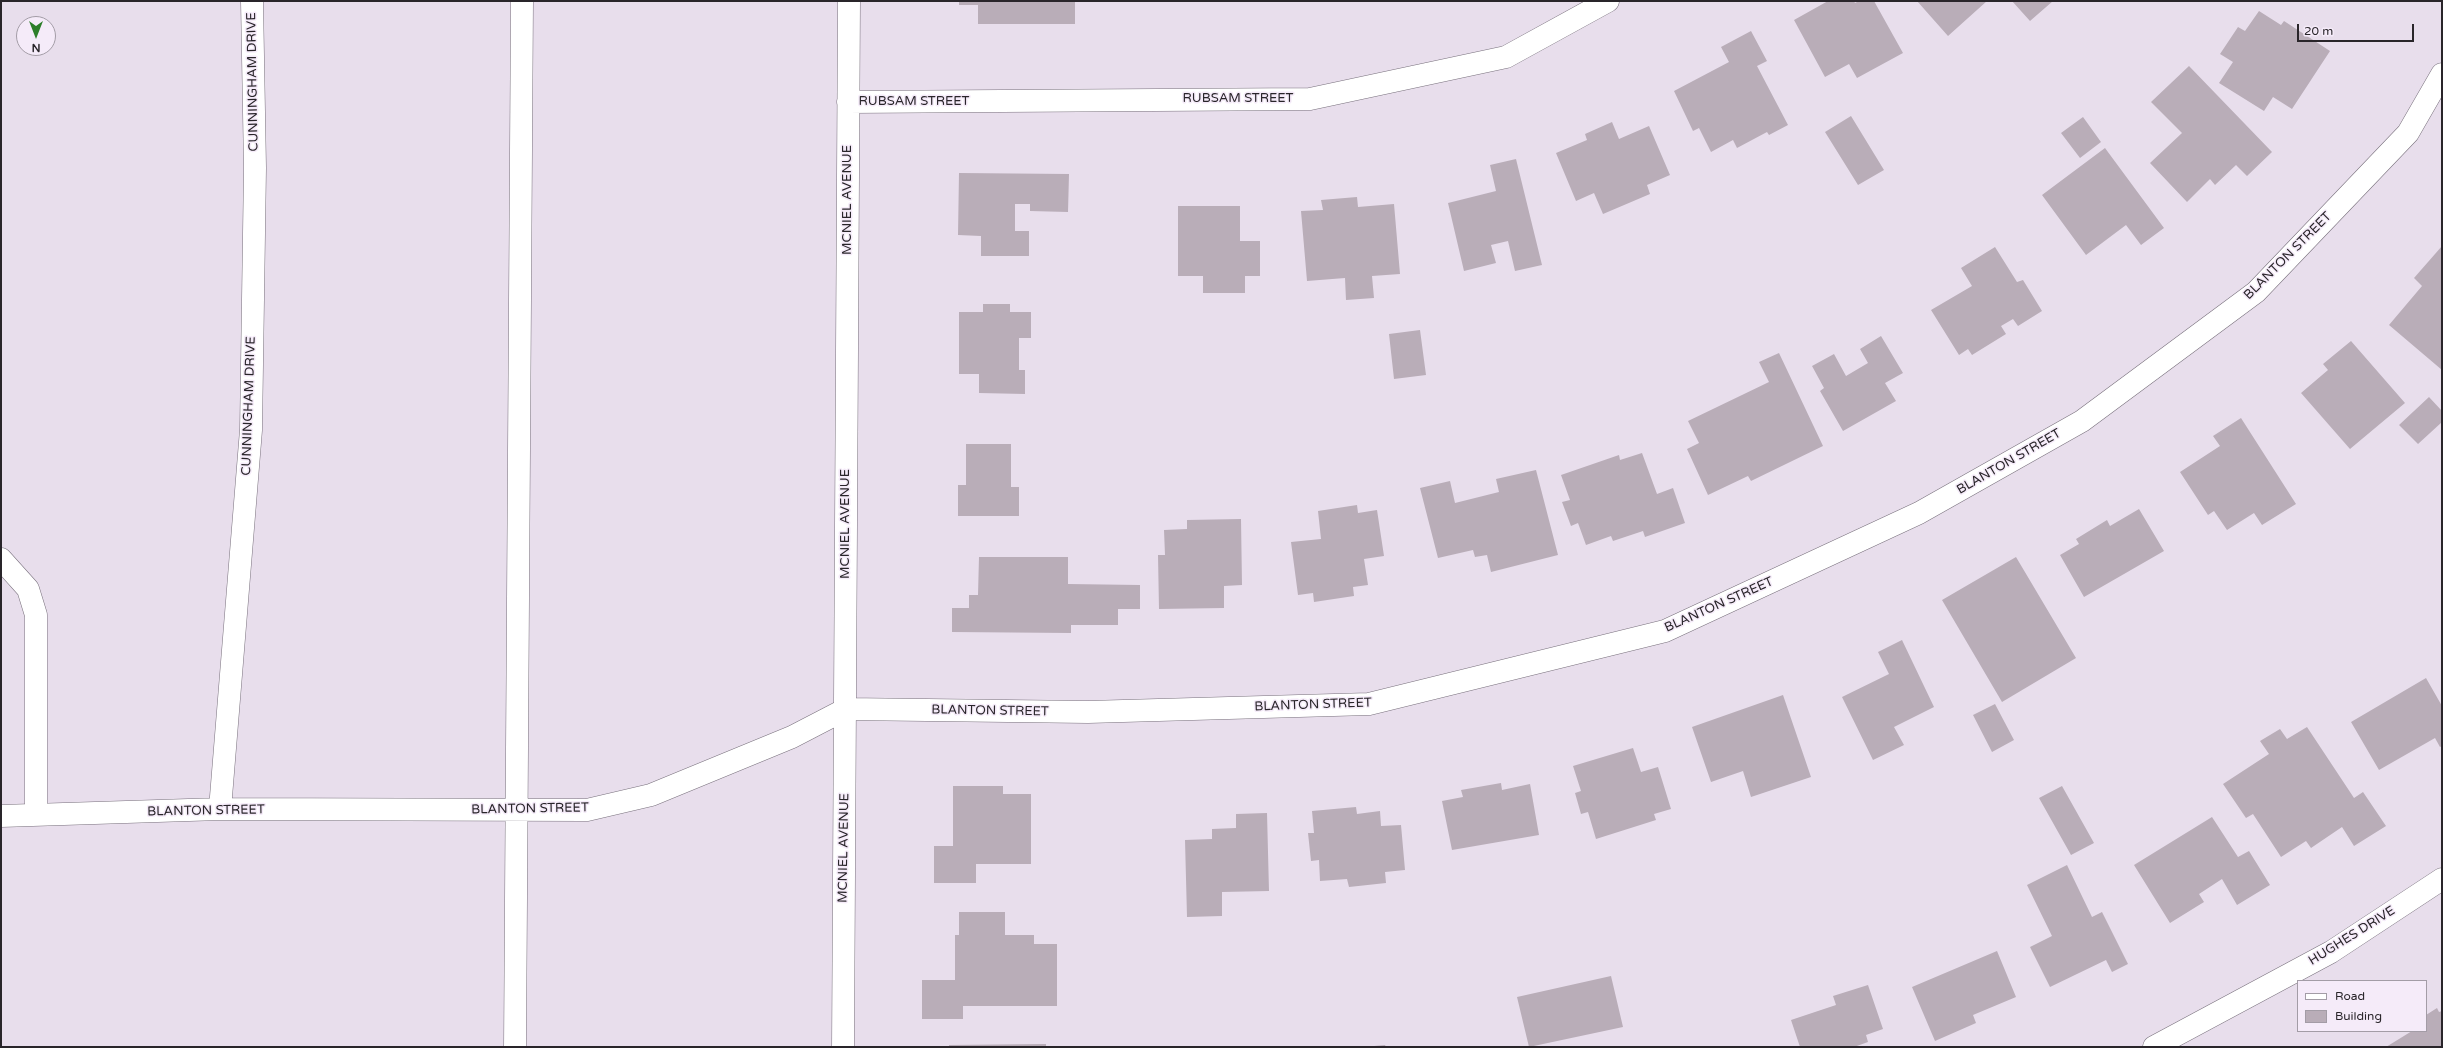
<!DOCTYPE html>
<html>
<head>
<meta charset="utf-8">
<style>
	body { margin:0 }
	#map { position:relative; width:2443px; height:1048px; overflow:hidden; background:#e8deec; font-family:"Varela Round",sans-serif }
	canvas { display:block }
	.frame { position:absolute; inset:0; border:2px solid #29252a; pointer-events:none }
	.legend { position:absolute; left:2297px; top:980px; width:130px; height:52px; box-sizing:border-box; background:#f5ebf9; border:1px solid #a39ca6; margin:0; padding:5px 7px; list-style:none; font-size:12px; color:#29252a }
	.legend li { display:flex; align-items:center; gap:8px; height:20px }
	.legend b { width:20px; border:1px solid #a39ca6 }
	.north { position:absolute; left:16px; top:16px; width:40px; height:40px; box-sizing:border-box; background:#f5ebf9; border:1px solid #a39ca6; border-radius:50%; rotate:180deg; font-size:11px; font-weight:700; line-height:16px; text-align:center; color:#29252a }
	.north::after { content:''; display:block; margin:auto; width:14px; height:18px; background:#2d7e2a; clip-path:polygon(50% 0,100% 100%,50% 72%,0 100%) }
	.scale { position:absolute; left:2297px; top:24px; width:117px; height:18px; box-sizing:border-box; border:2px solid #29252a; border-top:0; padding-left:5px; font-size:12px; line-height:14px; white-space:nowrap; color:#29252a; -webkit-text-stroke:3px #f5ebf9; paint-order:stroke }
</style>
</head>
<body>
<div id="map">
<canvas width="2443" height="1048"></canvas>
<div class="frame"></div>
<ul class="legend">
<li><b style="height:5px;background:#fff"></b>Road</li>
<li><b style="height:11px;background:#b9adb8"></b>Building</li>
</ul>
<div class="north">N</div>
<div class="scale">20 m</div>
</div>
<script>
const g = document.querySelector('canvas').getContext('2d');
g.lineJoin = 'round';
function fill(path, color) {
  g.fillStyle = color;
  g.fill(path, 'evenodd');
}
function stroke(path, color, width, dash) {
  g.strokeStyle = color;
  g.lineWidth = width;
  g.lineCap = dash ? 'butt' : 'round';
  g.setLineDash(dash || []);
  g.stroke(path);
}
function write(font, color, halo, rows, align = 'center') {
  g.font = font + ' "Varela Round",sans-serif';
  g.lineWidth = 3;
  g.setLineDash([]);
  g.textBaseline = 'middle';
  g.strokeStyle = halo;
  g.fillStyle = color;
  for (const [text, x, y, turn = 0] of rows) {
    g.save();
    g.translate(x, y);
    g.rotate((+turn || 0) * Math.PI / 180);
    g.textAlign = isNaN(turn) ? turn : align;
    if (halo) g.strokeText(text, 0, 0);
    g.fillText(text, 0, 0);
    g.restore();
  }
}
fill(new Path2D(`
	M959,1H1075V24H978V5H959Z
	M1828,1H1854L1855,3L1859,1H1874L1903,53L1857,78L1849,64L1825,77L1794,20Z
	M1917,1H1987L1948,36Z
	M2012,1H2053L2030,21Z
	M2259,11L2281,25L2284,21L2330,51L2292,109L2273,97L2264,111L2219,83L2233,62L2220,54L2238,27L2245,31Z
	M1751,31L1767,61L1757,66L1788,125L1769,135L1767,132L1737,148L1733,140L1711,152L1699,128L1693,131L1674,91L1729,62L1721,47Z
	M2189,66L2272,152L2247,176L2236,165L2215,185L2210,179L2187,202L2150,163L2182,133L2151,102Z
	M1851,116L1884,170L1858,185L1825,132Z
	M2083,117L2101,142L2080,158L2061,133Z
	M1612,122L1619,139L1649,126L1670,175L1647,185L1650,194L1603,214L1594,193L1576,201L1556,153L1587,140L1585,134Z
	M2105,148L2164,228L2141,245L2126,225L2086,255L2042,195Z
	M1516,159L1542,265L1515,271L1508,241L1491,245L1496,263L1464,271L1448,203L1496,191L1490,165Z
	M959,173L1069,174L1068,212L1030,211V204H1015V231H1029V256H981V236L958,235Z
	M1357,197L1358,207L1394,204L1400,274L1372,276L1374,298L1346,300L1345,278L1307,281L1301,211L1323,210L1321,200Z
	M1178,206H1240V241H1260V276H1245V293H1203V276H1178Z
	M2442,246V370L2389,325L2422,286L2414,278Z
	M1995,247L2017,282L2023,280L2042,311L2018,326L2013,319L2001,326L2006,334L1972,355L1968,349L1959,355L1931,310L1972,286L1961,268Z
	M983,304H1010V312H1031V338H1019V370H1025V394L979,393V374H959V312H983Z
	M1420,330L1426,375L1394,379L1389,334Z
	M1881,336L1903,373L1885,383L1896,401L1843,431L1820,391L1824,388L1812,366L1834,354L1846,376L1868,363L1860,349Z
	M2351,341L2405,403L2350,449L2301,393L2328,370L2323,364Z
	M1779,353L1823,446L1751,481L1748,476L1708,495L1687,449L1699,443L1688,421L1769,382L1759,362Z
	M2429,397L2442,411V422L2418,444L2399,425Z
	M2241,418L2296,504L2262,525L2254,513L2227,530L2214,511L2208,515L2180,472L2220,446L2213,436Z
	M966,444H1011V487H1019V516H958V485H966Z
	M1642,453L1657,494L1673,488L1685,523L1645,537L1643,531L1613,541L1611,536L1586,545L1578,523L1571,526L1562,502L1570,500L1561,475L1619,455L1620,460Z
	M1536,470L1558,555L1491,572L1487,555L1475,557L1473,550L1438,558L1420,488L1450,481L1455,503L1499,492L1496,479Z
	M1357,505L1358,513L1377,510L1384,556L1364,559L1368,585L1353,587L1354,596L1314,602L1313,593L1298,595L1291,542L1321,539L1318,511Z
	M2139,509L2164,551L2084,597L2060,555L2079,544L2076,539L2107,520L2110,526Z
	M1241,519L1242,585L1224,586V608L1159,609L1158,555H1165L1164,530L1187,529V520Z
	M979,557H1068V584L1140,585V609H1118V625H1071V633L952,632V608H969V595H978Z
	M2016,557L2076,658L2002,702L1942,600Z
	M1902,640L1934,707L1894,727L1904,745L1873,760L1842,697L1889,674L1878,652Z
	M2426,678L2442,706V746L2440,747L2435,738L2379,770L2351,722Z
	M1783,695L1811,777L1751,797L1743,771L1711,782L1692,727Z
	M1995,704L2014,740L1992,752L1973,715Z
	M2307,727L2354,798L2363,792L2386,826L2354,846L2342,827L2311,848L2306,841L2281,857L2253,814L2246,818L2223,784L2269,754L2260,741L2280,729L2287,739Z
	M1633,748L1641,772L1658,767L1671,809L1654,814L1656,820L1596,839L1588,812L1581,814L1575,793L1581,791L1573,766Z
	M1501,783L1502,790L1530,784L1539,835L1452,850L1442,801L1463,797L1461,790Z
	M953,786H1003V794H1031V864H976V883H934V846H953Z
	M2062,786L2094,843L2071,855L2039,798Z
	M1356,807L1357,814L1380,811L1381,826L1401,825L1405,870L1385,872L1386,883L1349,887L1347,879L1320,881L1319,860L1311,861L1308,833H1314L1312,811Z
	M1267,813L1269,891L1222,892V916L1187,917L1185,840L1212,839V829L1236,828V814Z
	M2212,817L2238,857L2249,851L2270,885L2237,905L2222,879L2199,894L2204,902L2170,923L2134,865Z
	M2067,865L2092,917L2102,912L2128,964L2112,972L2106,960L2050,987L2030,947L2052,936L2027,885Z
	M959,912H1005V935H1034V944H1057V1006H963V1019H922V980H955V935H959Z
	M1997,951L2016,997L1973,1015L1976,1023L1935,1041L1912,987Z
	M1611,976L1623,1027L1529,1047L1517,997Z
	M1868,985L1883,1029L1866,1035L1868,1042L1854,1047H1800L1791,1020L1836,1005L1833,996Z
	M2437,1008L2439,1012L2442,1011V1047H2386L2412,1031H2426V1015Z
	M1046,1044V1047H949V1045Z
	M1385,1045L1386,1047H1374V1046Z`), '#b9adb8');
const minor = new Path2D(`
	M848,102L1310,99L1506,57L1608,1
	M1,559L28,589L36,615V815
	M220,809L251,430L255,168L252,1
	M1,816L220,809L587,810L651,795L792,737L846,709L1088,712L1369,704L1665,631L1919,513L2082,421L2256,292L2408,133L2442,74
	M515,1047L522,1
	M843,1047L849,1
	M2154,1047L2331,952L2442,879`);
stroke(minor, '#78707c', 23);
stroke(minor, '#fff', 22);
write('13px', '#29252a', '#f5ebf9', [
	["CUNNINGHAM DRIVE",253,82,-91],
	["RUBSAM STREET",1238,99],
	["RUBSAM STREET",914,102],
	["MCNIEL AVENUE",848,200,-90],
	["BLANTON STREET",2288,256,-45],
	["CUNNINGHAM DRIVE",249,406,-88],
	["BLANTON STREET",2009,462,-30],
	["MCNIEL AVENUE",846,524,-90],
	["BLANTON STREET",1719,605,-24],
	["BLANTON STREET",1313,705,-2],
	["BLANTON STREET",990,711,1],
	["BLANTON STREET",530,809,-1],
	["BLANTON STREET",206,811,-1],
	["MCNIEL AVENUE",844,848,-89],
	["HUGHES DRIVE",2352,936,-32]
]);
</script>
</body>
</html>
